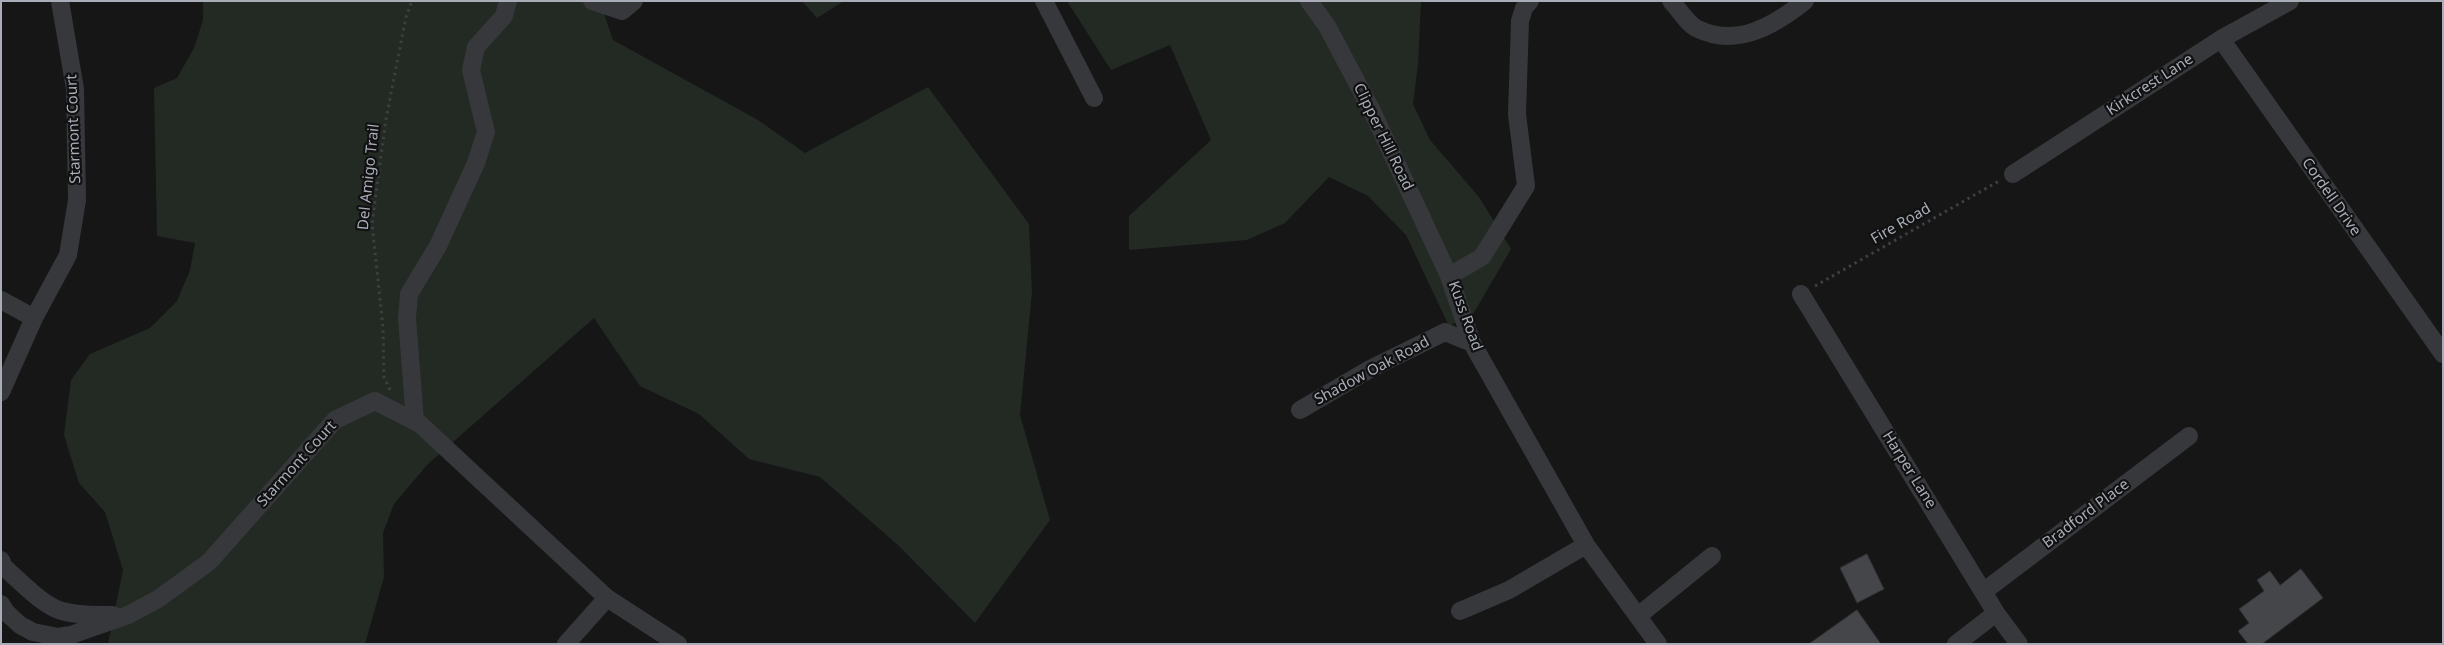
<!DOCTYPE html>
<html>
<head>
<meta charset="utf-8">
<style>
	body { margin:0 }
	#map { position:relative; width:2444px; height:645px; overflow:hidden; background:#161617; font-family:"Noto Sans",sans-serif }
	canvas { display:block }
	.frame { position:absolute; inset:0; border:2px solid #a8adb7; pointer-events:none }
</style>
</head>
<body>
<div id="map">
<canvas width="2444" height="645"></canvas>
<div class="frame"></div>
</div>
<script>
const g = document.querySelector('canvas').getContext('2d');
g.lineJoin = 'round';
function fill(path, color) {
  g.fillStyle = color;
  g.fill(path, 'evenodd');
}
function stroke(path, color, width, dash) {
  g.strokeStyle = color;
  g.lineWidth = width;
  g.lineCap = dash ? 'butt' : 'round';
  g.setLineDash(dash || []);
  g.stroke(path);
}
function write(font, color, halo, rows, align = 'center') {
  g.font = font + ' "Noto Sans",sans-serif';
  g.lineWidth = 4.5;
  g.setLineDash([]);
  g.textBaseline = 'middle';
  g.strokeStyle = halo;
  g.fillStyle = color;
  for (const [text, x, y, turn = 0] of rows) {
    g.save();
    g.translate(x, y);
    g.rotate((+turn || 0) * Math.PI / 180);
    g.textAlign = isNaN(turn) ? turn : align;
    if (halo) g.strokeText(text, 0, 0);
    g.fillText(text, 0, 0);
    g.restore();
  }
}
fill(new Path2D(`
	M203,1H600L613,40L758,120L805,153L928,87L1029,224L1032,292L1020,415L1050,520L975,623L899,546L820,477L749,459L699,414L640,386L594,318L428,464L394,504L383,533L384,577L365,644H108L123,570L105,512L79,483L64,435L71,380L90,354L150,328L177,301L190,270L195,243L157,236L154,88L177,78L194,48L203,20Z
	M802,1H844L817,18Z
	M1067,1H1421L1418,64L1413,104L1430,140L1479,197L1511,249L1472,316L1449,326L1406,235L1368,196L1329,177L1285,223L1247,240L1129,250V216L1211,140L1170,45L1111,70Z`), '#222a23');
const building = new Path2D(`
	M1867,554L1884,589L1857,603L1840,568Z
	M2301,569L2323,598L2262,644H2248L2238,631L2249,623L2239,609L2264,591L2257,580L2270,571L2280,585Z
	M1857,610L1881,644H1809Z`);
fill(building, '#45464a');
stroke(building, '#303033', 1);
stroke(new Path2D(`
	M1815,286L1999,181
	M390,390L384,377L383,327L372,224L386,119L406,17L412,1`), '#3d3f43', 3, [2.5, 4]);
stroke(new Path2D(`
	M592,1L622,11L634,1
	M1044,1L1094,98
	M1309,1L1327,26L1372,111L1449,276L1472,343L1586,545L1658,644
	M1671,1C1679,9 1688,25 1698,29C1737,48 1775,25 1805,1
	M2221,39L2443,354
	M2013,174L2221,39L2290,1
	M1449,276L1482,257L1526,186L1517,114L1520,21L1524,8L1530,1
	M1801,294L1996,613L2019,644
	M1,300L34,318
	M1,392L34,318L68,255L77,200L75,89L60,1
	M1300,410L1370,369L1445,332L1472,343
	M415,421L407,318L409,294L438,246L476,163L486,132L471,70L476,47L504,16L508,1
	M1,560L4,567C19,580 43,606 62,611C79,616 96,615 113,615
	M1983,592L2189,436
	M1,604L6,612L20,625L33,632L58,637L71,635L128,615L158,599L209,562L335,420L375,401L420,424L607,598L678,644
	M1460,611L1509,590L1586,545
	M1638,616L1712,556
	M566,644L607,598
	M1956,644L1996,613`), '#37383c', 18);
write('15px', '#a8adb7', '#111112', [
	["Kirkcrest Lane",2150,85,-33],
	["Starmont Court",74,129,-92],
	["Clipper Hill Road",1383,137,64],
	["Del Amigo Trail",369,177,-84],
	["Cordell Drive",2331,197,55],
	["Fire Road",1901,224,-30],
	["Kuss Road",1465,316,70],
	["Shadow Oak Road",1372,371,-28],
	["Starmont Court",297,464,-48],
	["Harper Lane",1909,470,58],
	["Bradford Place",2086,514,-37]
]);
</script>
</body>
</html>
